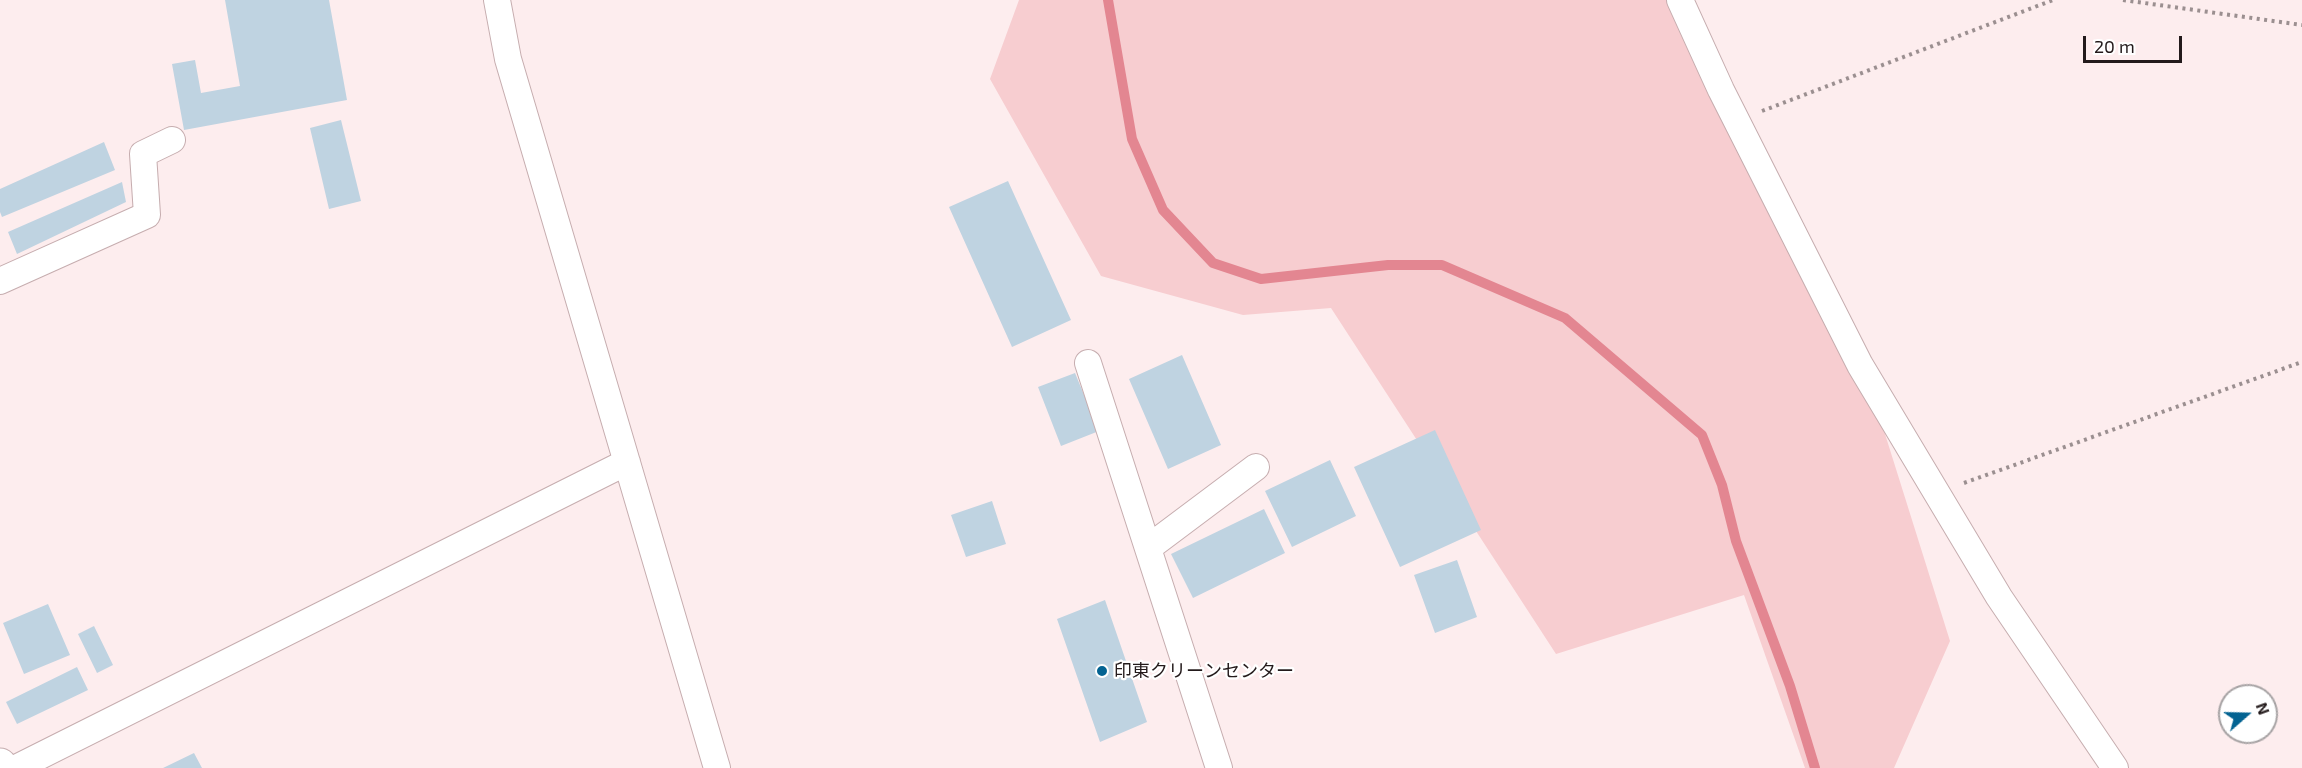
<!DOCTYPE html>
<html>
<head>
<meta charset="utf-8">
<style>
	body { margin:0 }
	#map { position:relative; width:2302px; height:768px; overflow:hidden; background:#fdedee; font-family:"Exo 2",sans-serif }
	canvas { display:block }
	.north { position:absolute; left:2218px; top:684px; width:60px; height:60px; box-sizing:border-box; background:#fff; border:2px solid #a7a3a4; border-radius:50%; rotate:70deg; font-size:16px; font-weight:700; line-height:24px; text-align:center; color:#231a1b }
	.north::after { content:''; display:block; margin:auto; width:21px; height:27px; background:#036392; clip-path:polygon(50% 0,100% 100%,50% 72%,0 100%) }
	.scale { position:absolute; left:2083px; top:36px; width:99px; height:27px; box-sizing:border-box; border:3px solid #231a1b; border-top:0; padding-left:8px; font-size:18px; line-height:21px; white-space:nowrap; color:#231a1b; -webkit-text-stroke:4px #fff; paint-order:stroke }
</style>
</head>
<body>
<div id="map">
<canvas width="2302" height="768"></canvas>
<div class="north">N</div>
<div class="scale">20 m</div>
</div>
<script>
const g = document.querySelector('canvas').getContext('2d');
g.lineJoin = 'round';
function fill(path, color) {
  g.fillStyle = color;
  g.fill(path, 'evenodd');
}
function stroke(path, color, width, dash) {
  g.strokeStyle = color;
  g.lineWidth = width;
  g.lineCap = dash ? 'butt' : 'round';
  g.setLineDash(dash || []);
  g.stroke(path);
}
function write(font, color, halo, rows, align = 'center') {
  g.font = font + ' "Exo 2","Noto Sans JP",sans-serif';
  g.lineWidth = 4.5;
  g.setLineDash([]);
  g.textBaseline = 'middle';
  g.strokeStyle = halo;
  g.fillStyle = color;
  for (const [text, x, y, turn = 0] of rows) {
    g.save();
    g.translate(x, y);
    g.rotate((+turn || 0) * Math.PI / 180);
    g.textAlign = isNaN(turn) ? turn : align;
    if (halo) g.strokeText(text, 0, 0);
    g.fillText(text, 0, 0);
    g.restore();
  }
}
fill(new Path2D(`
	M1019,0H1676L1869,383L1950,641L1894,768H1805L1744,595L1556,654L1331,308L1243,315L1101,276L990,79Z`), '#f7cdd0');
stroke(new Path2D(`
	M1108,0L1132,139L1163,210L1213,263L1261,279L1388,265H1442L1565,318L1702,435L1722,485L1736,541L1790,686L1815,768`), '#e38691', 10);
fill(new Path2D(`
	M225,0H329L347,100L184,130L172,64L195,60L201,93L240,86Z
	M341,120L361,201L329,209L310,128Z
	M104,142L115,170L2,217L0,212V189Z
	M1008,181L1071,320L1012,347L949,207Z
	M122,182L126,202L17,254L8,232Z
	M1182,355L1221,445L1168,469L1129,379Z
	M1075,373L1099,431L1061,446L1038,387Z
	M1435,430L1481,530L1400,567L1354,467Z
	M1330,460L1356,516L1292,547L1265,491Z
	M992,501L1006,544L966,557L951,515Z
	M1264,509L1285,553L1193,598L1171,554Z
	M1457,560L1477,617L1435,633L1414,575Z
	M1105,600L1147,722L1100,742L1057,619Z
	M48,604L70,655L24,674L3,623Z
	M94,626L113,665L97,673L78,634Z
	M77,667L88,690L17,724L6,702Z
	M194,753L202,768H163Z`), '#bfd3e1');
const minor = new Path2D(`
	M497,0L508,59L717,768
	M1680,0L1721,90L1860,365L1999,597L2115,768
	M0,281L147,215L143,154L172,140
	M1088,363L1219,768
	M1148,548L1256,467
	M16,768L627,462`);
const secondary = new Path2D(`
	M0,765L2,768`);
stroke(minor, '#c6adaf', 28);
stroke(secondary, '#c6adaf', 35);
stroke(new Path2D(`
	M2123,0L2302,25
	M1762,111L2053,0
	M1964,483L2302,362`), '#9b8f90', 4, [3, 4.5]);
stroke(minor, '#fff', 26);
stroke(secondary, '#fff', 33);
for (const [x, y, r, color] of [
	[1102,671,6,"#036392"]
]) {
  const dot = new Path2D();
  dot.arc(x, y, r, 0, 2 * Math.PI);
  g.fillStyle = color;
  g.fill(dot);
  stroke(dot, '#fff', 2);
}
write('18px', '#231a1b', '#fff', [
	["印東クリーンセンター",1114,671]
], 'left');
</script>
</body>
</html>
